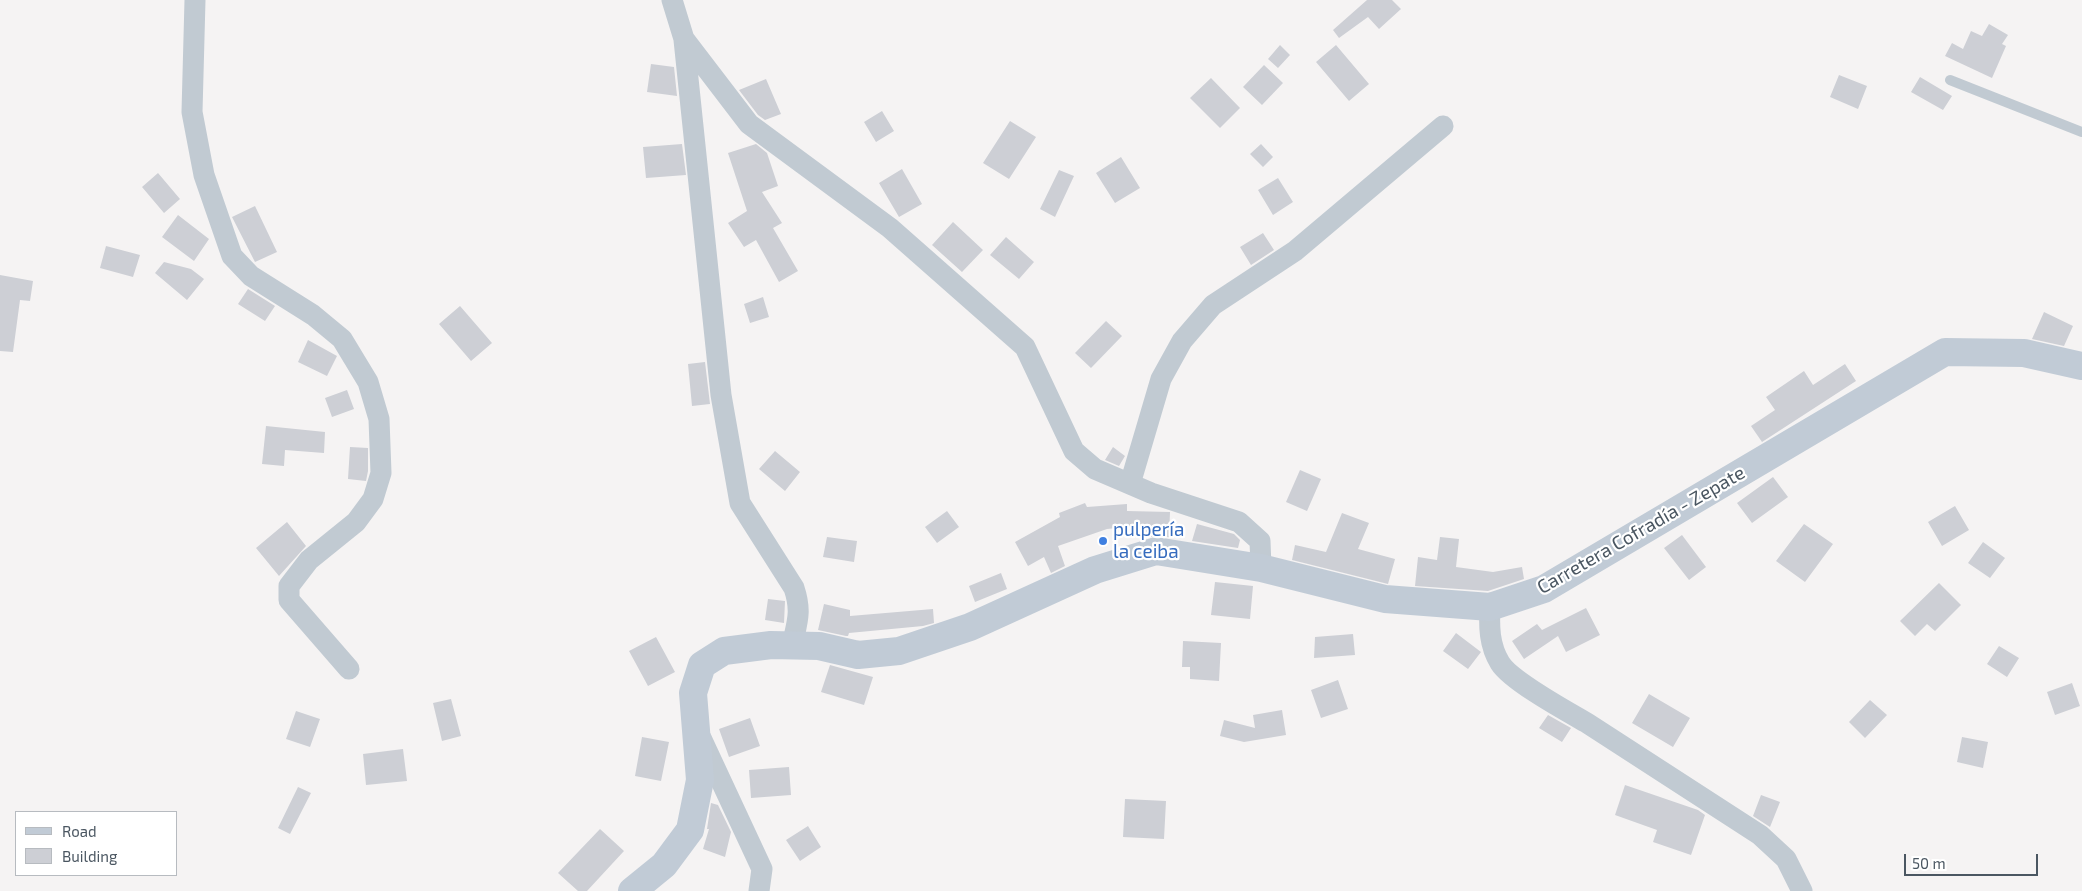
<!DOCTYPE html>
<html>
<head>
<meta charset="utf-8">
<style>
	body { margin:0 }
	#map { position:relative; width:2082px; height:891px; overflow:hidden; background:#f5f3f3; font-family:"Exo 2",sans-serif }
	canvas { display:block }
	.legend { position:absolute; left:15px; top:811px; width:162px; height:65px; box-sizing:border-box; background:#fff; border:1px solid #b7bbc0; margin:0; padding:6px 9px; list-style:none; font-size:15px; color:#4a5661 }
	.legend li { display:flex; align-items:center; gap:10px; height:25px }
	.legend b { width:25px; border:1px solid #b7bbc0 }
	.scale { position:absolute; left:1904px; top:854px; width:134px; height:22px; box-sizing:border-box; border:2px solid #4a5661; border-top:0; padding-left:6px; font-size:15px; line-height:18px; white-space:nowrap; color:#4a5661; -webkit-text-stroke:4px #fff; paint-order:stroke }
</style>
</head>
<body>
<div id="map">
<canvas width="2082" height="891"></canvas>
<ul class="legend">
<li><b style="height:6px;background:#c1cbd6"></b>Road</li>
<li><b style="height:14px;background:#cdcfd5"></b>Building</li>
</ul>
<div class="scale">50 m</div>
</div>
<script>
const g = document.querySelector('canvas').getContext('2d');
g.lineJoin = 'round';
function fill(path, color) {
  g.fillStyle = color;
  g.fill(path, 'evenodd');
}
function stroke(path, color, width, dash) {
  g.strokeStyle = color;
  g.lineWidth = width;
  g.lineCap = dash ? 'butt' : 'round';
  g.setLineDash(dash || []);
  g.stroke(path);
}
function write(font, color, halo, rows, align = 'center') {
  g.font = font + ' "Exo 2",sans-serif';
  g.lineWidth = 4.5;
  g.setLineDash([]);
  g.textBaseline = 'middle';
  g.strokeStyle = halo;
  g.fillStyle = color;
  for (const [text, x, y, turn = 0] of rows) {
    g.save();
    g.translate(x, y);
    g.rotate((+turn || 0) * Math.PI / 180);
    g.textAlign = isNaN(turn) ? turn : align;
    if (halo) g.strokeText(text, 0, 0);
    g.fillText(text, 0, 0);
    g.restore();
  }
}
fill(new Path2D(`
	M1367,0H1392L1401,9L1379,29L1368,17L1339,38L1333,30Z
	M1989,24L2008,35L2002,44L2006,46L1992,78L1945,56L1952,43L1963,49L1971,31L1982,36Z
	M1280,45L1290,55L1278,68L1268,59Z
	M1336,45L1369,84L1349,101L1316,62Z
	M651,64L674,67L677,96L647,92Z
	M1264,65L1283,83L1262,105L1243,87Z
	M1839,75L1867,86L1858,109L1830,97Z
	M1920,77L1952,96L1943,110L1911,92Z
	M1211,78L1240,108L1220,128L1190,98Z
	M766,79L781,114L765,120L758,115L739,90Z
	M882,111L894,131L876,142L864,122Z
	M1010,121L1036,137L1009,179L983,163Z
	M682,144L686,175L646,178L643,147Z
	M756,144L767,153L778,186L762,192L782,223L773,228L798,271L779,282L756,240L744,247L728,223L747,211L728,153Z
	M1261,144L1273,157L1263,167L1250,154Z
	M1121,157L1140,188L1115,203L1096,173Z
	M902,169L922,204L899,217L879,183Z
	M1059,170L1074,176L1055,217L1040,209Z
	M158,173L180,199L164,213L142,187Z
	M1278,178L1293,202L1273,215L1258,190Z
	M255,206L277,252L255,262L232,217Z
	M178,215L209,239L194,261L162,237Z
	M953,222L983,250L962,272L932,245Z
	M1263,233L1274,250L1251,265L1240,247Z
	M1006,237L1034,262L1019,279L990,255Z
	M106,246L140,255L133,277L100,268Z
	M164,262L191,269L204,279L187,300L155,273Z
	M0,275L33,281L30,301L20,300L13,352L0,351Z
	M248,289L275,306L265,321L238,304Z
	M763,297L769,317L750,323L744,304Z
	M460,306L492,343L471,361L439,324Z
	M2044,312L2073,326L2064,346L2032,339Z
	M1106,321L1122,336L1091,368L1075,353Z
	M308,340L337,356L327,376L298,362Z
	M705,362L710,404L692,406L688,364Z
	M1845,364L1856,381L1762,442L1751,426L1775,410L1766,397L1804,371L1813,385Z
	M347,390L354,409L332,417L325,398Z
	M266,426L325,432L324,453L285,450L284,466L262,464Z
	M350,447L368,448V471L366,481L348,479Z
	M1113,447L1125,456L1119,466L1105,460Z
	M775,451L800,472L785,491L759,469Z
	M1300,470L1321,479L1307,511L1286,502Z
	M1773,477L1788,497L1752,523L1737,503Z
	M1085,503L1087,507L1127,504V511L1170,512L1169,537L1158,536L1145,538V525L1107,529L1058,546L1065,566L1051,573L1044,557L1028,566L1015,542L1060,517L1059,513Z
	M1955,506L1969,530L1942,546L1928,522Z
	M947,511L959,527L937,543L925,527Z
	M1342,513L1369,523L1358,549L1395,559L1388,584L1292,560L1295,545L1326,552Z
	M287,522L306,546L279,576L256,548Z
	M1197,524L1234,534L1240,540L1238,548L1192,541Z
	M1804,524L1833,544L1805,582L1776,561Z
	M1682,535L1706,567L1689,580L1664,548Z
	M827,537L857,541L854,562L823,557Z
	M1440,537L1459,539L1456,567L1493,572L1522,567L1524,579L1488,591L1415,586L1418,557L1437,560Z
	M1983,542L2005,558L1990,578L1968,563Z
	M1001,573L1007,589L975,602L969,586Z
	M1215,582L1253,586L1250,619L1211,615Z
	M1939,583L1961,605L1935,631L1927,624L1915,636L1900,621Z
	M768,599L785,601L784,623L765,620Z
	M824,604L850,610V616L933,609L934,623L923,626L849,633L848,636H846L818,630Z
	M1586,608L1600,635L1566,652L1558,636L1524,659L1512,641L1537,624L1542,630Z
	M1456,633L1481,652L1468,669L1443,651Z
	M1353,634L1355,655L1314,658L1315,637Z
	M656,637L675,672L648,686L629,651Z
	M1183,641L1221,643L1219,681L1190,679V667H1182Z
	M1999,646L2019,658L2007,677L1987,664Z
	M830,665L873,677L864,705L821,692Z
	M1338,680L1348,709L1321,718L1311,690Z
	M2072,683L2080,706L2055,715L2047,692Z
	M1649,694L1690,718L1673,747L1632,723Z
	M451,699L461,736L442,741L433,703Z
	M1870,700L1887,715L1865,738L1849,722Z
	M1282,710L1286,735L1244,742L1220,736L1224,720L1255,728L1253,715Z
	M296,711L320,719L310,747L286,739Z
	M1548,715L1571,728L1562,742L1539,728Z
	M750,718L760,746L729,757L719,729Z
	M642,737L669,742L661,781L635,776Z
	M1962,737L1988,742L1983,768L1957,762Z
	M403,749L407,781L366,785L363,754Z
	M789,767L791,795L751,798L749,770Z
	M1625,785L1698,810L1705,815L1691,855L1653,842L1657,830L1615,815Z
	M298,787L311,793L290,834L278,828Z
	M1761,795L1780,802L1770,827L1753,816Z
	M1125,799L1166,801L1164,839L1123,837Z
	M711,803L718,805L731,832L725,857L703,849L709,829H707Z
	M808,826L821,847L800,861L786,840Z
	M600,829L624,851L587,891H578L558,873Z`), '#cdcfd5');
stroke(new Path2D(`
	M1950,80L2082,132`), '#c1cad2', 10);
stroke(new Path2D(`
	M195,0L192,112L204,175L232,256L251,276L313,315L342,339L368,382L379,419L381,473L373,499L356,522L309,560L289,586V600L349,669
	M672,0L684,39L749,124L890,228L1025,347L1074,451L1095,469L1151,493L1239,522L1260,541L1261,568
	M684,40L721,395L740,503L794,588C802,612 797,622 792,646
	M1130,484L1161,379L1182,341L1213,305L1295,251L1443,126
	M1490,607C1489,626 1489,645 1500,663C1511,681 1568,712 1587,723L1760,835L1786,859L1802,891
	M701,738L762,869L759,891`), '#c1cad2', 21);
stroke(new Path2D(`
	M632,891L664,865L690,830L700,780L693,693L702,665L724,651L771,645L819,646L858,655L899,651L970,627L1095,570L1156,551L1261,568L1385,599L1490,607L1544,589L1945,352L2024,353L2082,366`), '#c1cbd6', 28);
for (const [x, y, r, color] of [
	[1103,541,5,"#3f7fe0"]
]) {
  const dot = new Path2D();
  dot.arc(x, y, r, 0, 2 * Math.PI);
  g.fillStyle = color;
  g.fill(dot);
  stroke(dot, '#fff', 2);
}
write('19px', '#366cbe', '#fff', [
	["pulpería",1113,530],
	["la ceiba",1113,552]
], 'left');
write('19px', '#4a5661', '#fff', [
	["Carretera Cofradía - Zepate",1641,530,-30]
]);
</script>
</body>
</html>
